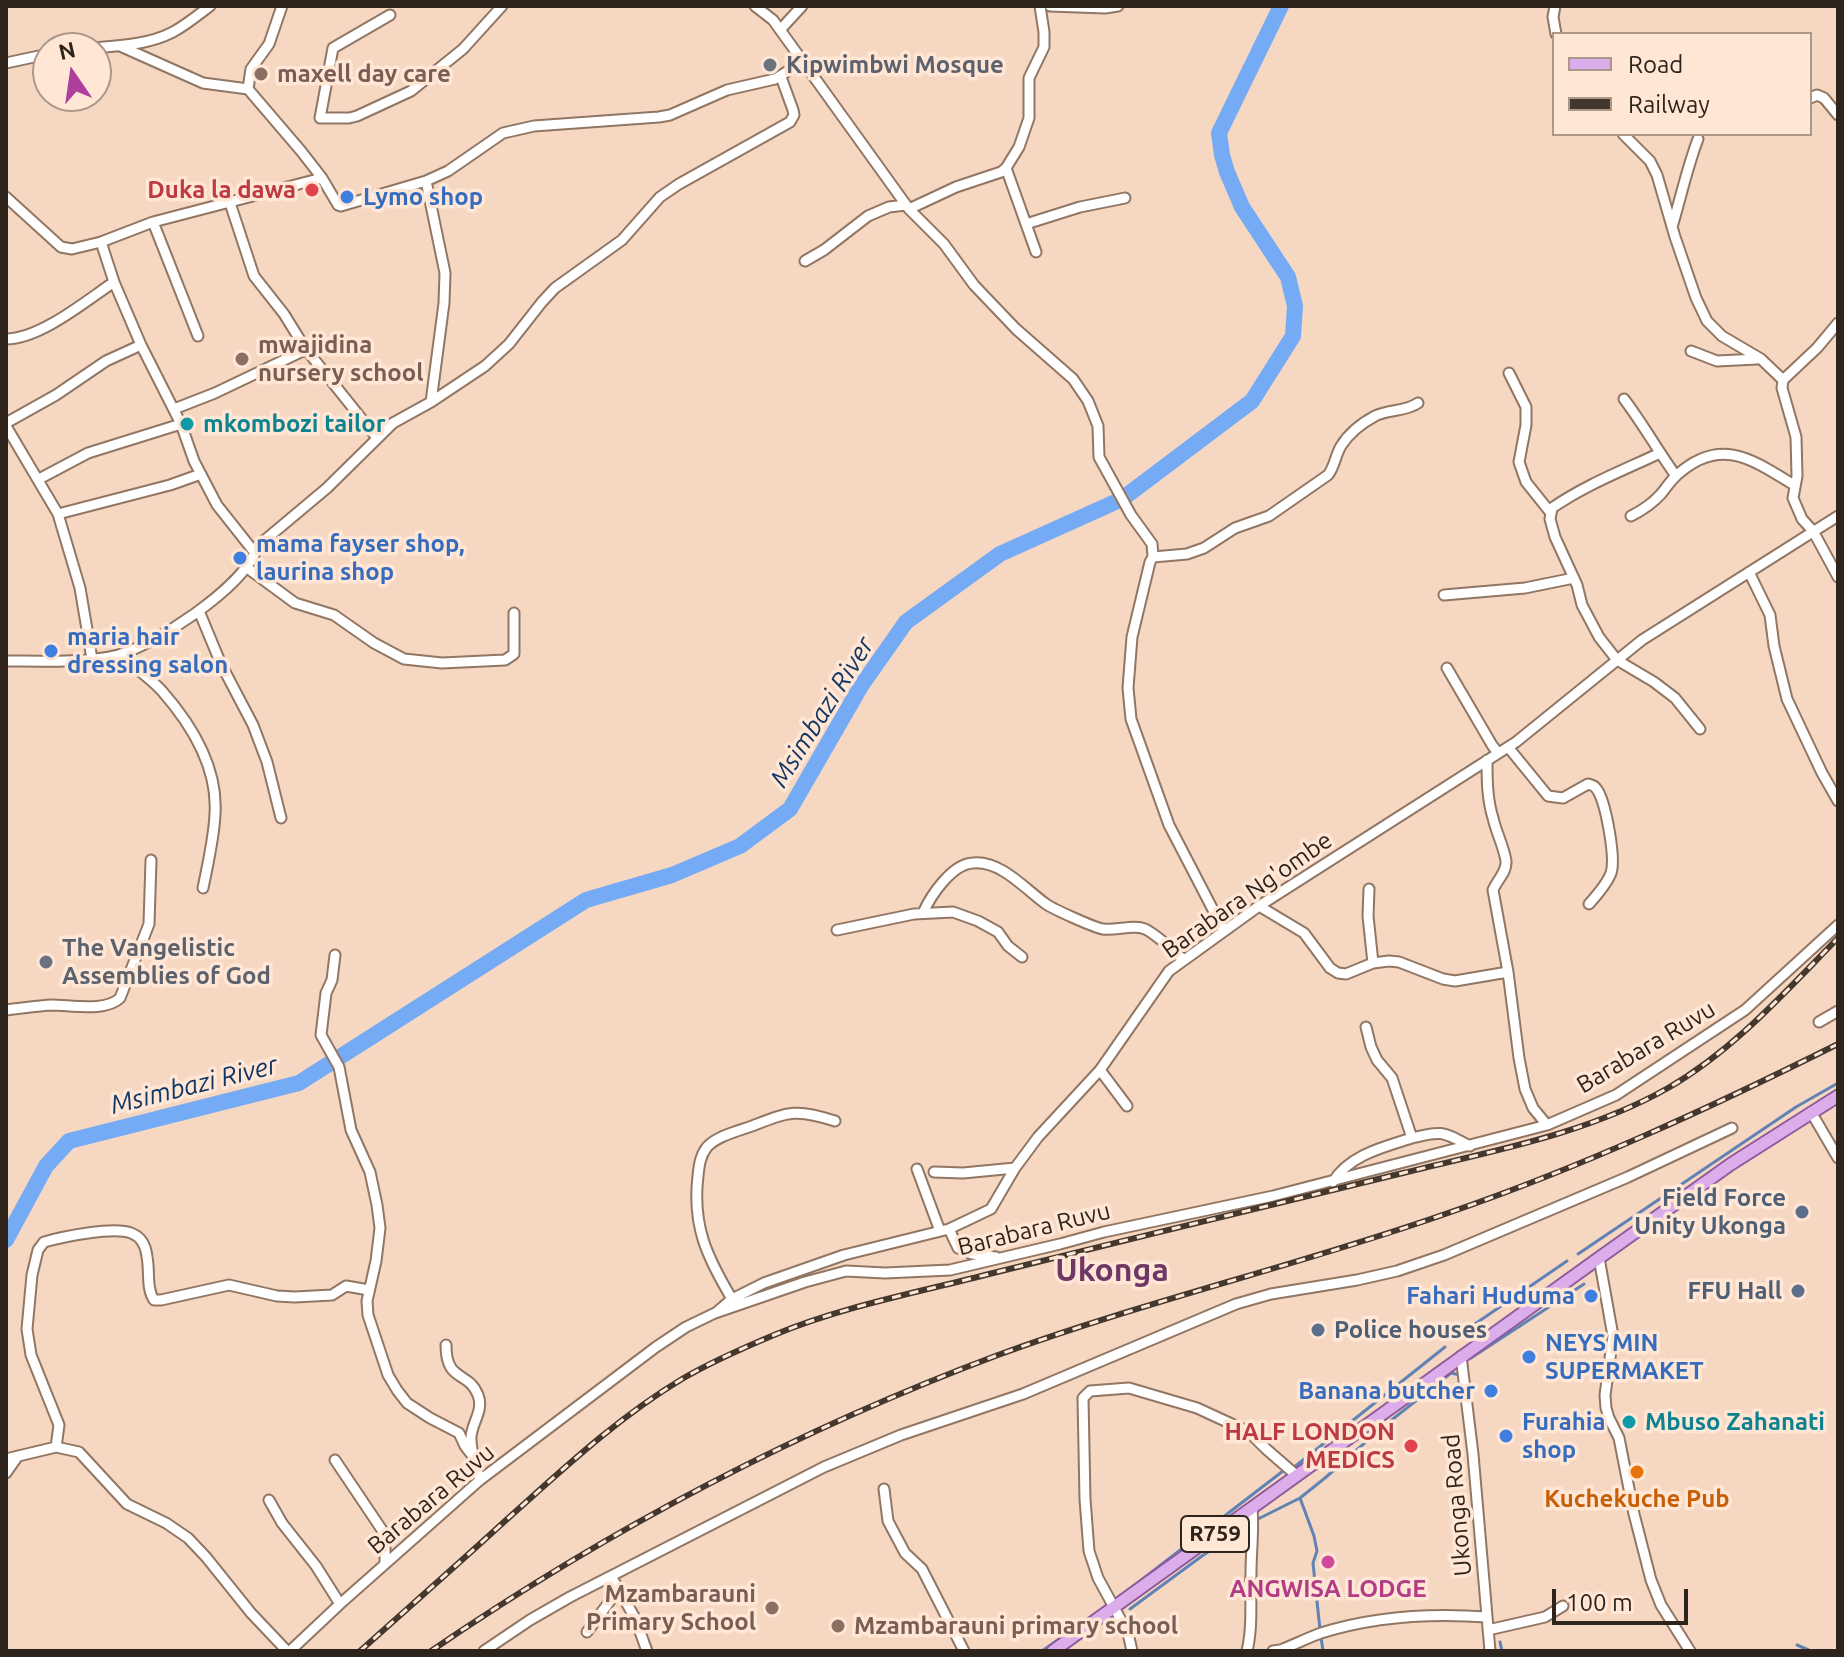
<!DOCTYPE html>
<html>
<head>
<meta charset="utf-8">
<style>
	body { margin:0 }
	#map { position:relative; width:1844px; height:1657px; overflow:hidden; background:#f6d8c2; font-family:Ubuntu,sans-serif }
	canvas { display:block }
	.frame { position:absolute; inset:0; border:8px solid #2f241c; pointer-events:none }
	.legend { position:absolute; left:1552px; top:32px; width:260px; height:104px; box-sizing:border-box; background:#ffe6d5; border:2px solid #ac988b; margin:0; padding:10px 14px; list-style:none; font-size:24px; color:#2f241c }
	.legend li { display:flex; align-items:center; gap:16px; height:40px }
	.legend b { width:40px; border:2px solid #ac988b }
	.north { position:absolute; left:32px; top:32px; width:80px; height:80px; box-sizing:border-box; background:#ffe6d5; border:2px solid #ac988b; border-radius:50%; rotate:347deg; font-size:22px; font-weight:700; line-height:32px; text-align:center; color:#2f241c }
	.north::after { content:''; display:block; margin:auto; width:28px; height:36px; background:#ae3f9d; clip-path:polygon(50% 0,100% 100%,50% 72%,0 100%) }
	.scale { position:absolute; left:1552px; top:1589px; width:136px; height:36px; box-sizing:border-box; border:4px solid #2f241c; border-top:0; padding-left:10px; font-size:24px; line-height:28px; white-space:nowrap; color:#2f241c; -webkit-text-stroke:6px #ffe6d5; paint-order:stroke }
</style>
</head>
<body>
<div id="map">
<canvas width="1844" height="1657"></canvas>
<div class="frame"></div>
<ul class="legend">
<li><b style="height:10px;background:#dbadeb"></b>Road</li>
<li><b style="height:10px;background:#44372e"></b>Railway</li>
</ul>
<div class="north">N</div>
<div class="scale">100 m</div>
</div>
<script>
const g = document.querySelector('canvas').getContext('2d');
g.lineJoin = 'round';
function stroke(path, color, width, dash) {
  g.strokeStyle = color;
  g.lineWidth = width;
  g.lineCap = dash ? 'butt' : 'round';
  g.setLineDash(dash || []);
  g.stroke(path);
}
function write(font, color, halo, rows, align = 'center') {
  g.font = font + ' Ubuntu,sans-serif';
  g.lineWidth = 7;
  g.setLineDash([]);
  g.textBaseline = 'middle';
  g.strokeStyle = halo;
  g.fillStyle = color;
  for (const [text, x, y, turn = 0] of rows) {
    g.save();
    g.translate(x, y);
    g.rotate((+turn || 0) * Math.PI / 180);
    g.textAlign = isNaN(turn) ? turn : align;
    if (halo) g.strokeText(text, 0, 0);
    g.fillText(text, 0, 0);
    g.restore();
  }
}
stroke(new Path2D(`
	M1578,1254L1796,1107L1838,1083
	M1469,1328L1567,1261
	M1471,1358L1584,1284
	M1293,1468L1445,1347
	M1300,1498L1314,1536L1317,1551L1313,1563L1320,1630
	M1256,1520L1300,1498L1325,1478L1384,1426L1451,1373L1460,1375
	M1127,1591L1283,1471H1287
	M1130,1609L1202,1556L1244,1528
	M1321,1637L1323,1651
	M1500,1642L1502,1651
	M1797,1645L1811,1651
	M1042,1651L1108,1605`), '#6082b4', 3);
stroke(new Path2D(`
	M6,1240L46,1166L69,1141L299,1083L586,900L672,875L740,846L790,809L861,686L906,622L1000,554L1122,499L1252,401L1293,336L1295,306L1288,277L1242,207L1227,172L1222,155L1219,133L1281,6`), '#75abf5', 16);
const minor = new Path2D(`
	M755,6L773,20L909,209L944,244L974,285L1016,329L1073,379L1088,401L1098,426L1099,457L1131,515L1152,544L1153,557
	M1050,6L1105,8L1118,6
	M1555,6L1553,17L1556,34
	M390,15L333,48L320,118H349L357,116L411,91L463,49L502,6
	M780,30L802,6
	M120,46L203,83L248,89L301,151L322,178L338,205L341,206L426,181L448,171L503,133L534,126L659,117L670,115L727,90L775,79L804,61
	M91,48C118,46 148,45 173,32C186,25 198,15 210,6
	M6,63L48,54
	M248,89L251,69L269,44L282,6
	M1810,98L1817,95L1824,98L1838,115
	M1623,134L1650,161L1657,175L1675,237L1696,298L1707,321L1722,336L1761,359L1783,380
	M1006,168L1036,252
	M426,181L445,273L444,303L431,402
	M6,197L61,247L72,249L101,242L153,222L322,178
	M909,209L956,187L1001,172L1006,168L1019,147L1029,118V78L1044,47V32L1040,6
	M153,222L198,336
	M1026,224L1080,207L1125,198
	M1672,227C1681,197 1687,168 1698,139
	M805,261L824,250L868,216L889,207L906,205
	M1838,323L1817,348L1783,380L1782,388L1796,437L1797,476L1793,498L1802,519L1813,531L1838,577
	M6,339C40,339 86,301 114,282
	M305,348L377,438
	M1691,351L1717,361L1757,359
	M1509,373L1526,407V425L1519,462L1526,482L1550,512
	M1624,399C1643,424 1658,451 1676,476
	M174,409L215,393L303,351L305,348L284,314L254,276L230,203
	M6,423L56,395L106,361L141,345
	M6,426L58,514L80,588L92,659
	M1660,453C1624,470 1585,485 1552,508L1550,519L1555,537L1577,585L1582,605L1599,637L1617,660L1654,682L1675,698L1700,729
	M39,479L88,453L181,424
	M58,514L170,485L201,474
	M1631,516C1643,510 1652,504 1661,494C1666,488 1671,480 1677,475C1720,436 1752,459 1794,485
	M253,550L327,488L393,423L431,402L485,366L509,344L542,302L555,288L622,240L660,197L679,184L790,122L794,115L793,110L781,77
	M246,567L295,603L334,615L374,643L404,659L442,663L505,660L514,654V613
	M1749,572L1770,615L1774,646L1787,699L1822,773L1838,801
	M1444,595L1525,588L1574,578
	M199,611L221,664L253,725L267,762L281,818
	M119,655C133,666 149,677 162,691C191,724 218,768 215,814C214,838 208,863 203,888
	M6,661C38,661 87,663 118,655C157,644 238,590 255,553L217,505L194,461L181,424L141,345L114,282L101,242
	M1447,668L1492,745L1498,753
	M1508,747L1548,796L1563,798L1588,784C1594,786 1594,785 1598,791C1606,805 1616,858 1611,873C1607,884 1597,895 1589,904
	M1487,760C1487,779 1487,799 1493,818C1496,832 1504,847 1506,861C1507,872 1497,880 1493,890L1508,972L1519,1058L1525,1089L1533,1108L1547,1125
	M1369,889L1368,916L1373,963
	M1259,906L1304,933L1330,968L1338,973L1346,974L1373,963L1389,961L1399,962L1443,979L1455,981L1508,972
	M923,913C931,895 952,864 973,863C1001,860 1026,890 1046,904C1053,909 1095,928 1103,929C1116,931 1133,924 1145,929C1159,936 1172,950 1184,960
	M837,930L914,914L953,912L978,921L998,932L1008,946L1022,957
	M1224,931L1169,825L1131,719L1128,688L1132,637L1150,562L1153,557L1187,554L1204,548L1235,528L1269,516L1328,475C1335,466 1335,456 1341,446C1349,433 1362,423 1375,416C1389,409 1405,412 1418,403
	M335,955L332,980L326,993L321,1035L339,1067L351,1130L370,1172L377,1205L380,1228L376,1261L367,1301L368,1315L388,1375L397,1390L407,1403L430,1418L459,1433L465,1446L475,1459
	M6,1010C21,1008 36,1006 51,1005C71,1005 106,1012 120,998L149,924L151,860
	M1819,1022L1838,1011
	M1366,1027L1371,1047L1377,1060L1392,1078L1412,1138C1442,1130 1443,1132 1470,1146
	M1100,1070L1127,1106
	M1811,1112L1838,1158
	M917,1169L940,1231
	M934,1172L963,1173L1015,1168
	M1333,1182C1349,1155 1384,1147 1412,1138
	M949,1229L958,1248L972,1254L996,1257
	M1599,1258L1613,1336L1605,1395L1606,1408L1609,1418L1619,1438L1634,1514L1651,1580L1661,1605L1690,1651
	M732,1299C707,1257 692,1226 698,1176C699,1166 700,1156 707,1147C717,1136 738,1131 752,1126C788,1112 796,1108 835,1121
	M717,1312L732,1299L764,1283L844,1255L949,1229L991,1209L1015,1168L1038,1137L1100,1070L1169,971L1259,906L1516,742L1642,640L1838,516
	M446,1345C446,1383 468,1370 478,1395C484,1411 472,1422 471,1437C470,1450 477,1467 480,1480
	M1461,1356L1473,1454L1490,1651
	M56,1447L59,1425L31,1355L27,1329L32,1275L38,1250L44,1242C62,1237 114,1226 131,1233C142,1237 146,1247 147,1257C150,1271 146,1288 154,1300H161L229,1285L277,1296L295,1297L332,1295L346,1286L369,1290
	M6,1459L56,1447L79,1452L127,1504L166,1523L188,1538L206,1557L251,1613L287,1651
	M335,1460L382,1530L385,1545V1564
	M6,1473L18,1456
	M884,1489L888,1521L905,1553L922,1569L964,1651
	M269,1500L282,1523L316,1566L340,1604
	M611,1576L635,1618L647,1651
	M1488,1630L1545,1617L1563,1606
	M587,1632L618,1590
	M290,1651L340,1604L480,1480L656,1347L686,1327L715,1313L805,1282L846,1271L885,1273L950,1270L1060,1244L1104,1232L1273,1196L1547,1125L1616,1095L1745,1010L1838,925
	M484,1651L530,1620L570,1597L824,1467L901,1435L1023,1394L1236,1304L1271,1294L1357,1280L1397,1271L1444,1255L1628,1177L1732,1128
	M1132,1651L1128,1633L1098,1578L1089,1551L1085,1499L1083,1398L1090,1391L1129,1388L1197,1408L1249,1432L1265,1448L1296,1475
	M1247,1651C1253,1626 1250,1599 1251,1573C1251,1551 1254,1530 1252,1508
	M1273,1651L1280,1650C1294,1645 1307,1638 1321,1633C1375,1616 1431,1613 1487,1617`);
const major = new Path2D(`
	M1053,1651L1599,1258L1731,1164L1838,1096`);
stroke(minor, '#917663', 13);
stroke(major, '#8f5a9a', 15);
stroke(minor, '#fff', 9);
stroke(major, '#dbadeb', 11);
const rail = new Path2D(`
	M360,1651C408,1608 457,1565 505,1521C561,1471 617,1418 682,1379C711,1362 743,1348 774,1335C841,1307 915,1293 985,1275C1124,1240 1264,1207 1403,1173C1492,1151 1587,1134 1668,1088C1734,1050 1785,992 1838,938
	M431,1651C608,1530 797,1430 998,1355C1146,1301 1300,1265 1448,1213C1582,1167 1712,1107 1838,1044`);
stroke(rail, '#44372e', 6);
stroke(rail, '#ffe6d5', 3, [9]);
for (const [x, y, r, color] of [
	[770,65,8,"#6b7280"],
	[261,74,8,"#8d6e63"],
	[312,190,8,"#e0444e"],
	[347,197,8,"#3f7fe0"],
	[242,359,8,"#8d6e63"],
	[187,424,8,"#0f9aa8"],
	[240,558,8,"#3f7fe0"],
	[51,651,8,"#3f7fe0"],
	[46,962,8,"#6b7280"],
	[1802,1212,8,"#5c6f8a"],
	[1798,1291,8,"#5c6f8a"],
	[1591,1296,8,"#3f7fe0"],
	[1318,1330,8,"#5c6f8a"],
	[1529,1357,8,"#3f7fe0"],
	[1491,1391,8,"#3f7fe0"],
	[1629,1422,8,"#0f9aa8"],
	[1506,1436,8,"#3f7fe0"],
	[1411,1446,8,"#e0444e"],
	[1637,1472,8,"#e8710a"],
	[1328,1562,8,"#d1479c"],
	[772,1608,8,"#8d6e63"],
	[838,1626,8,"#8d6e63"]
]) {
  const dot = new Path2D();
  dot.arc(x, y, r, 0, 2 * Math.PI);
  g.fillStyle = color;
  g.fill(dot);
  stroke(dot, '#ffe6d5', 3);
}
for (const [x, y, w] of [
	[1215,1534,68]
]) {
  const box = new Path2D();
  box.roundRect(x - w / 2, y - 18, w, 36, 6);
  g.fillStyle = '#ffe6d5';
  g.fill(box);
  stroke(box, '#2f241c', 2);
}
write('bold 22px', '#2f241c', null, [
	["R759",1215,1534]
]);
write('bold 24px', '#5b616d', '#ffe6d5', [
	["Kipwimbwi Mosque",786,65],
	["The Vangelistic",62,948],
	["Assemblies of God",62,976]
], 'left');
write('bold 24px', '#785e54', '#ffe6d5', [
	["maxell day care",277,74],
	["mwajidina",258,345],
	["nursery school",258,373],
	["Mzambarauni",756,1594,"right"],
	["Primary School",756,1622,"right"],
	["Mzambarauni primary school",854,1626]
], 'left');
write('bold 24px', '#be3a42', '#ffe6d5', [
	["Duka la dawa",296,190],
	["HALF LONDON",1395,1432],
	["MEDICS",1395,1460]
], 'right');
write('bold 24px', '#366cbe', '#ffe6d5', [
	["Lymo shop",363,197],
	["mama fayser shop,",256,544],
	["laurina shop",256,572],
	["maria hair",67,637],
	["dressing salon",67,665],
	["Fahari Huduma",1575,1296,"right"],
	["NEYS MIN",1545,1343],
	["SUPERMAKET",1545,1371],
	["Banana butcher",1475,1391,"right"],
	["Furahia",1522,1422],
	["shop",1522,1450]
], 'left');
write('bold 24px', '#0d838f', '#ffe6d5', [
	["mkombozi tailor",203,424],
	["Mbuso Zahanati",1645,1422]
], 'left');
write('24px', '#2f241c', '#ffe6d5', [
	["Barabara Ng'ombe",1247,895,-35],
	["Barabara Ruvu",1646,1047,-31],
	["Barabara Ruvu",1034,1229,-14],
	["Barabara Ruvu",431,1499,-40],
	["Ukonga Road",1457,1505,-95]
]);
write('bold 24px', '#4e5e75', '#ffe6d5', [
	["Field Force",1786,1198],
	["Unity Ukonga",1786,1226],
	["FFU Hall",1782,1291],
	["Police houses",1334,1330,"left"]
], 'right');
write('bold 24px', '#c56008', '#ffe6d5', [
	["Kuchekuche Pub",1637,1499]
]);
write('bold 24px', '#b23c85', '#ffe6d5', [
	["ANGWISA LODGE",1328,1589]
]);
write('italic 26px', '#133765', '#ffe6d5', [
	["Msimbazi River",822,712,-58],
	["Msimbazi River",194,1085,-14]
]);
write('bold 32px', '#6f3765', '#ffe6d5', [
	["Ukonga",1112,1270]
]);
</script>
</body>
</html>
